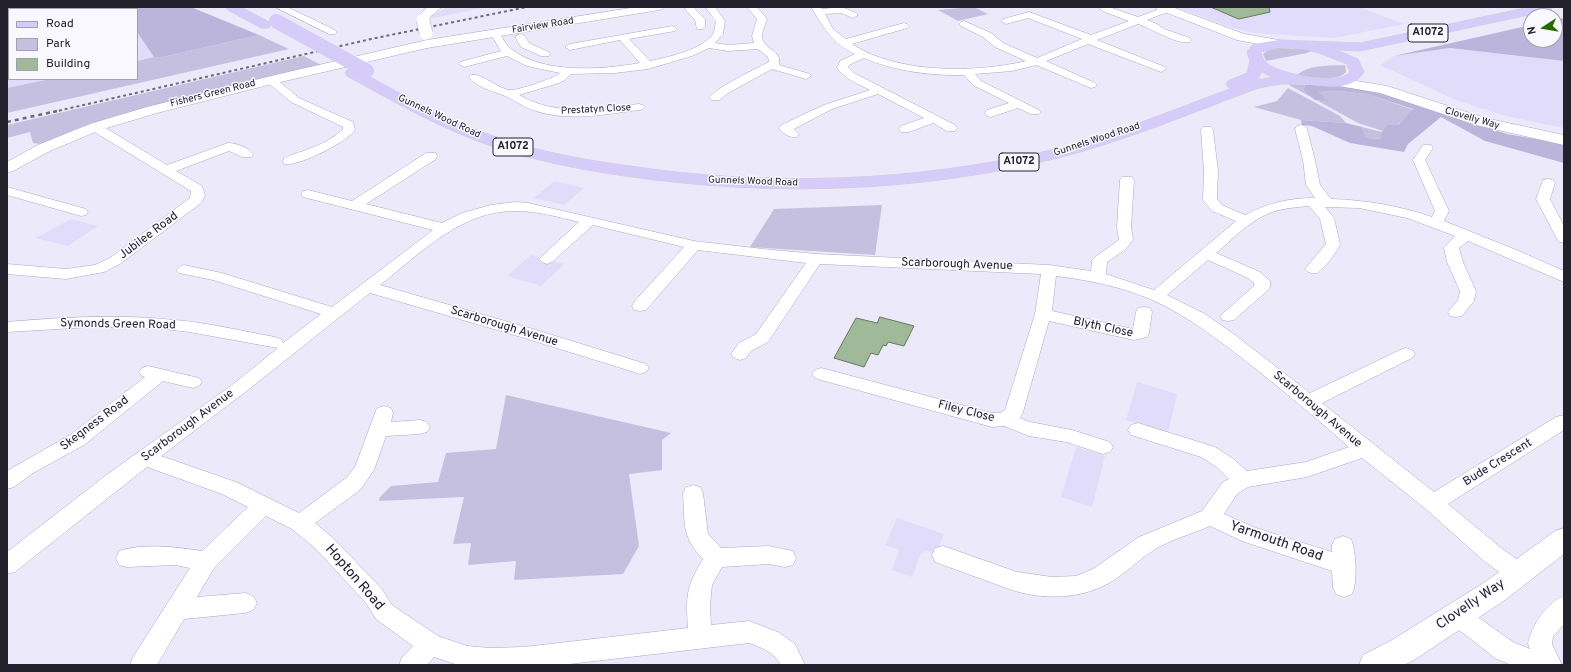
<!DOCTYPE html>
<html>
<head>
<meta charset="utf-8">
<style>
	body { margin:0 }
	#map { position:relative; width:1571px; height:672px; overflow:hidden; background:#ece9fb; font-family:Overpass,sans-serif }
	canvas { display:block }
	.frame { position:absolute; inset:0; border:8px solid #23212c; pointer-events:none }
	.legend { position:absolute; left:8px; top:8px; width:130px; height:72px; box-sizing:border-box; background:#f9f8fe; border:1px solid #a3a2aa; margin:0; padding:5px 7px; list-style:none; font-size:12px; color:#23212c }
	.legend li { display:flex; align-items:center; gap:8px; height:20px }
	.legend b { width:20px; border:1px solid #a3a2aa }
	.north { position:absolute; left:1523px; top:8px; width:40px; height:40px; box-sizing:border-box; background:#f9f8fe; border:1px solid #a3a2aa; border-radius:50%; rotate:258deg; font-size:11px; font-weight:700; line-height:16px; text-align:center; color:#23212c }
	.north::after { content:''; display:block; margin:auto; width:14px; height:18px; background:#246800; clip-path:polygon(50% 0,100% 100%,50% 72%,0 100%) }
</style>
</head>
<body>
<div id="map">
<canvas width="1571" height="672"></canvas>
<div class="frame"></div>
<ul class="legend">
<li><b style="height:5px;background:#d5ccfa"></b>Road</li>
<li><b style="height:11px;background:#c5c0df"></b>Park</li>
<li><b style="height:11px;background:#a0b998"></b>Building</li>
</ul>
<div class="north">N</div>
</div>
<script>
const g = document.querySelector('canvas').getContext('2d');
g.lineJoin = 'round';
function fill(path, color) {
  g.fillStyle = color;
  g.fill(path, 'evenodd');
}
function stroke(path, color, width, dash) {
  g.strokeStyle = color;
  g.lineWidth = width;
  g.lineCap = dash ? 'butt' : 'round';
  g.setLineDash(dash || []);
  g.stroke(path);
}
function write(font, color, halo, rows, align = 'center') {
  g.font = font + ' Overpass,sans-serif';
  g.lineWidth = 3;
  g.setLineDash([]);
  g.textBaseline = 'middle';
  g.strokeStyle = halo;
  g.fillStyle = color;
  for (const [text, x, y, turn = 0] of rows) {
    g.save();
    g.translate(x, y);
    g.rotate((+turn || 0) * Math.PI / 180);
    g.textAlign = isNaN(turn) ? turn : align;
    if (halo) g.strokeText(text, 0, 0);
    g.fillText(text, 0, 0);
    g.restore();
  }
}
fill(new Path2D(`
	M7,7H120L121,9H9V79H50L7,88Z
	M448,7H487L429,19L430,16Z
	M1176,7H1359L1404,24L1334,38L1255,33L1232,28Z
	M137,32L154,57L137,61Z
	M1450,48L1564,61V128L1510,117L1458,101L1380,65L1394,56Z
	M554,181L576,186L584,188L564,205L534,198Z
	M71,219L98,226L68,246L36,238Z
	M531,255L564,264L541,286L507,276Z
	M1137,382L1177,394L1168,433L1126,420Z
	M1076,447L1105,456L1092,507L1061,497Z
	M897,518L944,534L936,554L927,551L921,553L912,577L892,570L899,550L885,545Z`), '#e1dcfa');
fill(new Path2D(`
	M974,7L988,14L958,21L938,10Z
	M259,35L289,49L7,113V88L50,79H137V61L154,57L158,58Z
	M1279,48H1294L1313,50L1307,53L1266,61L1263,54L1270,49Z
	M304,56L321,65L118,115L76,129L41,144L33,143L30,132L7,138V125Z
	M1345,65L1346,72C1338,82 1309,77 1297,75C1310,64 1329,66 1345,65Z
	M1290,84L1305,85L1303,90L1315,100L1327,102L1319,92L1339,91L1367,94L1414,110L1397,125L1388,124L1383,131L1358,123L1289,85Z
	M1288,88L1340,116L1346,123L1301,120L1254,107L1277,101Z
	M1362,127L1382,132L1383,139L1366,138Z
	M882,205L875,255L750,247L774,209Z
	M506,395L671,433L662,440V470L629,474L639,546L623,574L514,580L516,561L468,565L471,543L453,544L464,497L379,501L380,497L391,486L438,482L446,453L496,449Z`), '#c5c0df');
fill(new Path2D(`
	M120,7H191L259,35L158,58L154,57L137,32V9H121Z
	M1564,18V61L1450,48L1394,56L1531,25V40H1555V20Z
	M1305,85H1334L1384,93L1507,134L1564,144V163L1485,141L1441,117L1408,144L1404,152L1350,143L1312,126L1302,125L1301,120L1346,123L1362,127L1366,138L1382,139L1381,133L1388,124L1398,125L1413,109L1367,94L1339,91L1319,92L1328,102L1315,100L1303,90Z`), '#bcb5db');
const building = new Path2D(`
	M1211,7H1269L1270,12L1239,19Z
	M880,317L914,326L904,346L888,342L886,346L883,345L878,355L871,353L864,367L834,358L856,318L877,323Z`);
fill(building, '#a0b998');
stroke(building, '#667860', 1);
const minor = new Path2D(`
	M275,7H287L335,30L337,32L335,34H329Z
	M687,7H693L705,19V27L703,29H697L695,20L685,9Z
	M705,7H715L725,21L723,34L715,43L728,45L754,43L752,36L757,19L747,7H757L767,19C765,24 763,30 762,35C761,49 783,50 779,65L810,74L811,76L806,79L772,69L730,92L719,100H711L709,98C718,86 754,70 769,62L768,57L758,49L728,51L709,48L692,56L648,69L615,73L571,74L565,80L559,83L519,95C556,117 599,108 639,104L643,105L645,107L643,109L639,110C605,114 569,122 536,111C524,108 515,100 503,95C492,91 476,87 469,77L470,75C481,72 498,89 510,90C517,91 555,78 560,73L527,66L507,56L464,67L459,64L460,62L501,51L490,33L495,30L499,31C502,37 505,44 511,49C543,74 601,70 640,63L620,40L570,50L565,47L570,44L672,26L675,27L677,29L675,31L629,39L650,61C668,57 702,50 713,34C715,31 715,25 716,21Z
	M811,7H821L822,9L842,7L856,13L858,15L853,18L841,13L825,14L833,29L846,39L904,23L907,24L909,26L907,28L852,44C897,74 976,73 1026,61L995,47L983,37L961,26L959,24L961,22L964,21L991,33L1003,43L1037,58L1082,39L1028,18L1006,24L1001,21L1003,19L1029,12L1091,35L1129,21L1105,12L1097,7H1109L1138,17L1164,7H1170L1172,9L1170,11L1147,20L1157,24L1164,29L1190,38L1191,40L1190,42C1176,45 1151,28 1138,24L1097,40L1165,67L1166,69L1161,72L1088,44L1046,61L1095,83L1097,85L1095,87L1091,88L1036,65L1012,71L975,74L981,81L1039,110L1041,112L1039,114H1031L1018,108L991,117L987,116L985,113L987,110L1009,103L973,85L964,75C931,76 894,71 864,58L849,65L848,67L854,73L955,125L957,128L955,131H947L933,123L909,132H901L899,129L901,126L924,118L878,94L832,109L794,129L799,134L797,137C790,138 783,134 779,128L781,125L824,105L870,90C858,84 845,79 837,68L840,61L855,54C833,44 823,27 811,7Z
	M520,34L524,35L529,43L549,52L550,54L549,56H541L521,47L515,37Z
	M271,77L275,78L299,98L353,122L355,130C347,142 298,167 284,164L283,161L284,158C304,150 327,145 343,129V127L291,102L267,82L265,80Z
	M95,123L99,124L167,165L228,143C236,143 248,147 253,154L252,157H242L229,151L176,171L202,186L205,195L201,203L120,264L104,272L66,279L7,274V264L66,269L95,265L110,258L190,198L191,191L91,130L89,127L91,124Z
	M1301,125L1305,126L1307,129L1315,160L1320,185L1331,199C1366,200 1400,206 1432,217L1435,211L1413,160L1423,145H1431L1433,148L1425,160L1449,211L1444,221L1519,251L1564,271V282L1468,241L1459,248L1463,262L1476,291L1474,301L1462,316L1456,317L1450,316L1448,312L1458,300L1460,291L1447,262L1444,248L1455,236L1407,218L1359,208L1325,207L1334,218L1340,244C1338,251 1324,269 1317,273C1314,274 1311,273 1308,272L1305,269L1326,244L1320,219L1309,206C1298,207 1286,208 1275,211C1252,218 1234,238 1216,253L1260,272L1270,281V287L1268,290L1234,320L1228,321L1222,320L1220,316L1254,286V283L1248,278L1208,260L1167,295L1205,314L1235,335L1310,393L1400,350L1406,348L1412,350L1415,354L1412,358L1322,403L1434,492L1556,417L1564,415V430L1448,504L1500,547L1526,566L1529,573L1526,580L1518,583L1510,580L1484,561L1426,509L1362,458L1307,477L1248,487L1237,494L1224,514L1256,528L1332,552V545L1335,539L1343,536L1351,539C1356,550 1358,582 1352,594L1344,597L1336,594L1333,587L1332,571L1242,541L1210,526C1192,534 1169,540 1154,550C1138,560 1125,574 1109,583C1079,600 1041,600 1009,589L935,562L932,555L935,548L943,546L1017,572L1052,577L1076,576L1093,569L1139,537L1202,511L1223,482L1229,479L1218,468L1201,457L1131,435L1128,430L1131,425L1138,423L1215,447L1232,458L1247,471L1306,462L1349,447C1319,420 1288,395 1256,369C1223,343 1189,316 1150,299C1119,286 1088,280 1056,276L1052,311L1133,329L1136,312L1138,308L1144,307L1150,308L1152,312L1149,333L1147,337L1134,340L1049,321L1023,412L1020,418L1030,422L1072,430L1110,442L1113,447L1110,452L1103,454L1066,442L1029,436L1004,426L992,427L821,380L815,378L812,374L815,370L821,368L992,413H1000L1005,410L1035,314L1041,274L820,264L768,342L751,351L746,358L740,360L734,358L731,354L739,343L756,334L806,263L698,250L646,310L640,311L634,310L632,306L634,302L684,247L593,225L552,262L547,264L542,262L539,259L542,256L579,222C558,217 538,211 516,211C461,210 420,254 380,285L533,329L646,364L649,368L646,372L640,374L634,372L521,337L370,293L244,393L161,456L236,482L299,513L346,478L355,467L377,408L384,406L391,408L393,413L391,422L420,420L427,422L430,427L427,432L420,434L386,436L374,470L360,490L315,523L332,537L382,589L392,605L438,636L467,646L490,648L524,647L688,628C686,596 686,587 703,559C681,537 685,522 683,493L686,487L693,485L700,487L703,493L708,534L721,548L769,546L793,551L796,558L793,565L785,567L769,564L722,567L712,585L710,605L711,625L749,621L778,632L795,644L805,665H781C775,653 761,647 749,643L561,665H458L434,657L427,665H399L402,657L413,646L376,619L366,603L316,549L292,529L266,516L214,568L197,597L245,593L253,596L257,603L253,610L245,613L184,619L157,665H130L133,657L190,568L175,565L127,567L119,565L116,558L119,551C142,543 178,547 202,551L248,507L222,494L147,467L15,572L7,574V552L105,476L232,385L278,348L189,332L156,328L92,327L7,332V322C63,317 119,314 175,320C209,323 242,331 275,337L281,339L283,343L321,314L213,280L179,273L176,270L179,267L184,265L222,273L332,307L433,230L303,197L301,194L303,191L308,190L352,201L426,153H436L437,156L436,159L366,204L442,223L462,213L491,205L515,202L528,203L694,241L763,249L816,254L1049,265L1091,271L1092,260L1095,257L1119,240L1117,227L1120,180L1122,177H1132L1134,180L1131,227L1133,240L1126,249L1107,262L1106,274L1154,290L1236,221L1212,211L1203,200L1204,171L1201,130L1203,127H1211L1213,130L1218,171L1217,199L1222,205L1245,215C1268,203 1289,198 1315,198L1306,185L1303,160L1295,129L1297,126Z
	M1548,179L1553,180L1555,183L1550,199L1564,226V243L1559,242L1557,239L1536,199L1543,180Z
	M7,187L86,209L88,212L86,215L81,216L7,195Z
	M148,366L199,378L202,382L199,386L193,388L163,381L84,445L33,473L14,487L7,489V471L70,435L145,377L142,376L139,372L142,368Z
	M1564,596V624L1553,637L1552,644L1562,665H1511L1495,658L1449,622L1445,615L1449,608L1457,605L1465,608L1513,642L1530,649L1528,644C1531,626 1547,602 1564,596Z`);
const tertiary = new Path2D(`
	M428,7H442L431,16L427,23H419L417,20L422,12Z
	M637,7H665L663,9L659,10L427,48L272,84L157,113L100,130L50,151L13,171L7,173V162L38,145L90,124L147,107L271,76L427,40Z
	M1155,7H1172L1244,34L1279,40L1283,41L1285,44L1283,47L1279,48L1237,40L1157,9Z
	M1338,78L1387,86L1485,118L1564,135V145L1476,125L1380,93L1333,85L1331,82L1333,79Z
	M1564,528V554L1505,600L1414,660L1404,665H1359L1363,655L1392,640L1485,582L1555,531Z`);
const primary = new Path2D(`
	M226,7H241L269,22L271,25L269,28H261L228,10Z
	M1530,7H1553L1551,10L1547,11L1360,51L1336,50L1358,59L1364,72C1350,94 1322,84 1300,84C1286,83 1267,85 1253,90C1189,114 1125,141 1058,158C916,193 769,197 625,176C576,169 526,159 480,142C434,125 391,100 347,76L345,73L347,70L352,69L357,70C402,94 448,121 496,137C540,152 585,160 630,166C770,187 913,182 1051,150C1113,135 1173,110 1232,88L1228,87L1226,84L1228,81L1247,73L1250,61L1247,51L1254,44L1279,40L1360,43ZM1279,48L1304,49L1319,53L1347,64L1350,72C1338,86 1283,74 1269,65C1264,61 1262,58 1261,52ZM1261,72L1273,77L1252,81L1259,78Z`);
stroke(minor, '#aba6c3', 1);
stroke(tertiary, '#aba6c3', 1);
stroke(primary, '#cfced1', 1);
fill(minor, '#fff');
fill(tertiary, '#fff');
fill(primary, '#d5ccfa');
stroke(new Path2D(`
	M53,112L371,39L527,7`), '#6c6a77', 2, [3, 3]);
stroke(new Path2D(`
	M7,122L57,111`), '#6c6a77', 2.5, [4, 4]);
const tertiaryBridge = new Path2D(`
	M423,20L426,33`);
const primaryBridge = new Path2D(`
	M276,21L367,71`);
stroke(tertiaryBridge, '#aba6c3', 14, []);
stroke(primaryBridge, '#cfced1', 14, []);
stroke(tertiaryBridge, '#fff', 13);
stroke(primaryBridge, '#d5ccfa', 14);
write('10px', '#23212c', '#f9f8fe', [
	["Fairview Road",543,26,-9],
	["Fishers Green Road",213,94,-14],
	["Prestatyn Close",596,110,-3],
	["Gunnels Wood Road",439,117,25],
	["Clovelly Way",1472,119,16],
	["Gunnels Wood Road",1097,140,-18],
	["Gunnels Wood Road",753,182,2]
]);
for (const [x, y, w] of [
	[1428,33,40],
	[513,147,40],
	[1019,162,40]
]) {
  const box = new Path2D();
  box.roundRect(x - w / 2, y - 9, w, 18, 3);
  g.fillStyle = '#f9f8fe';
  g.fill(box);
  stroke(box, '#23212c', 1);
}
write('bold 11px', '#23212c', null, [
	["A1072",1428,33],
	["A1072",513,147],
	["A1072",1019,162]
]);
write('12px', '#23212c', '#f9f8fe', [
	["Jubilee Road",149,236,-37],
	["Scarborough Avenue",957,265,2],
	["Symonds Green Road",118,325,1],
	["Scarborough Avenue",504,327,17],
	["Blyth Close",1103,328,12],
	["Scarborough Avenue",1317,410,40],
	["Filey Close",966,412,14],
	["Skegness Road",95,424,-37],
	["Scarborough Avenue",188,426,-37],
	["Bude Crescent",1498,463,-32]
]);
write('14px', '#23212c', '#f9f8fe', [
	["Yarmouth Road",1276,542,19],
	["Hopton Road",354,578,49],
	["Clovelly Way",1471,605,-34]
]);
</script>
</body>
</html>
